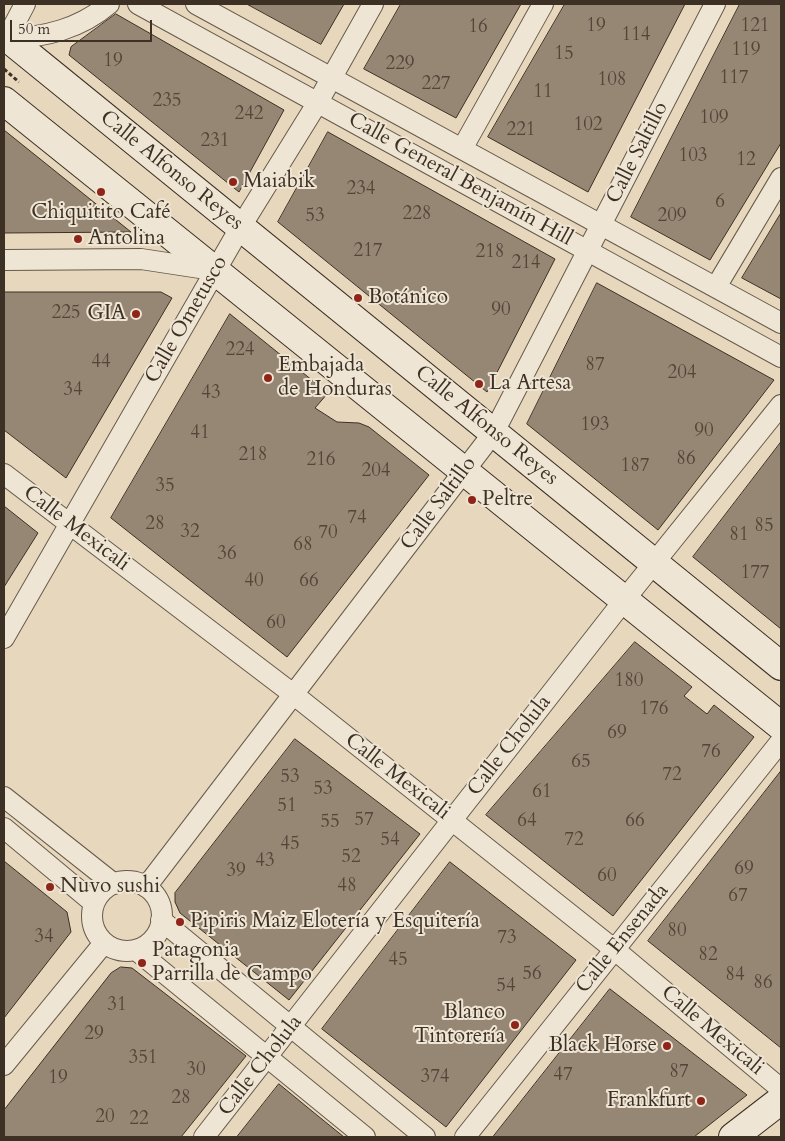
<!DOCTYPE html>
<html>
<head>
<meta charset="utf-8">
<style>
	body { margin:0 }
	#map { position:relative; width:785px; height:1141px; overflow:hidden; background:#e6d7bd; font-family:Cardo,serif }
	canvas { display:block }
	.frame { position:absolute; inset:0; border:5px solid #3d3024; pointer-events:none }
	.scale { position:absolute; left:10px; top:20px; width:142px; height:22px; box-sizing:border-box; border:2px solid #3d3024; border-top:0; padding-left:6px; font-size:15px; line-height:18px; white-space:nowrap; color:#3d3024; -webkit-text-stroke:4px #efe5d4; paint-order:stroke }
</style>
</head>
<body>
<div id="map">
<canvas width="785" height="1141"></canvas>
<div class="frame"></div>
<div class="scale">50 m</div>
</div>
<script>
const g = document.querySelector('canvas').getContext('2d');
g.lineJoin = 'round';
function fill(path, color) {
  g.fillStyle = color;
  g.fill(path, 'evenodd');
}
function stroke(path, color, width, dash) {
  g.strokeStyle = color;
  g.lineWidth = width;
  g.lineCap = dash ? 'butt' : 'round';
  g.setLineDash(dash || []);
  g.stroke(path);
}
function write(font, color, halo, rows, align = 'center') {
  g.font = font + ' Cardo,serif';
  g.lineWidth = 4;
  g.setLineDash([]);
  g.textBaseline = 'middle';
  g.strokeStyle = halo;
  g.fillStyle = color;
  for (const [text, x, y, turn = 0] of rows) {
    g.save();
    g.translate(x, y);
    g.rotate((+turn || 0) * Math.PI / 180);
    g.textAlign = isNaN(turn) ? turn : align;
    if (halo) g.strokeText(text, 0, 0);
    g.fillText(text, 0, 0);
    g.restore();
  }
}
const building = new Path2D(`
	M247,4H344L321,44Z
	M401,4H521L456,118L364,69Z
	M565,4H685L588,192L488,137Z
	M740,4H781V143L710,260L631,217Z
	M116,14L284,110L239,192L69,55L71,47Z
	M4,130L65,179L131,232L4,233Z
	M328,132L555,259L487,392L278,222Z
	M781,213V299L742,278Z
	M597,283L774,380L658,530L527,424Z
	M4,292H161L172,298L66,478L4,430Z
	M230,314L328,393L315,408L337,422L359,423L369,427L429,475L287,657L111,518Z
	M781,442V629L693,557Z
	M4,506L38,533L4,587Z
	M635,642L692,687L684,696L707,714L714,705L754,737L613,916L486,815Z
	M295,739L420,834L289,1000L180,913L175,902V893Z
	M781,771V1048L648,941Z
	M4,861L67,912L71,932L4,1018Z
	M450,862L576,960L446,1127L322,1029Z
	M121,967L132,968L246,1056L181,1137H4V1110L111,973Z
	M610,989L747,1095L694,1137H493Z
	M279,1084L318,1116L344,1137H237Z`);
fill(building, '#958774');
stroke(building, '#3d3024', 1);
const street = new Path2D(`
	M138,4L781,357
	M196,4L781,323
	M7,39C45,37 80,29 109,4
	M4,44L25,4
	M462,149L543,4
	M4,260L141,259L213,270
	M716,287L781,178
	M4,474L293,694L615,950L781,1089
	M4,638L240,228L318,102L373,4
	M4,797L114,884
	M4,828L94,903
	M92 916a35 35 0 1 1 70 0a35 35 0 1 1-70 0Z
	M146,887L494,432L715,4
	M161,920L425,1137
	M136,950L365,1137
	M4,1065L104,943
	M204,1137L625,599L781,405
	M465,1137L781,741`);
const secondary = new Path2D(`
	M4,35L781,666
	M4,101L781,726
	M733,1137L781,1100`);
stroke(street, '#675a4a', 22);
stroke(secondary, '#3d3024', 30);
stroke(new Path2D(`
	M4,69L19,82`), '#3d3024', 3, [4, 2.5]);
stroke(street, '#efe5d4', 20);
stroke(secondary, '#efe5d4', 28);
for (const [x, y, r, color] of [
	[233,182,5,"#8f2418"],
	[101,192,5,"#8f2418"],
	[78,239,5,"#8f2418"],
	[358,298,5,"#8f2418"],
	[136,314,5,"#8f2418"],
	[268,378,5,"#8f2418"],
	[479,384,5,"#8f2418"],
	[472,500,5,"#8f2418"],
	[50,887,5,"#8f2418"],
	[180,922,5,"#8f2418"],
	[142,963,5,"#8f2418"],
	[515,1025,5,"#8f2418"],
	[667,1046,5,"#8f2418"],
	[701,1101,5,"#8f2418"]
]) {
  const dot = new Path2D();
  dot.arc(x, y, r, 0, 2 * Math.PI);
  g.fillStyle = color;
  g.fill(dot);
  stroke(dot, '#efe5d4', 2);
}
write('19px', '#534638', null, [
	["19",596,27],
	["121",755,27],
	["16",478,28],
	["114",636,36],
	["119",746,51],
	["15",564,55],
	["19",113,62],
	["229",400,65],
	["117",734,79],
	["108",612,81],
	["227",436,85],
	["11",543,93],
	["235",167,102],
	["242",249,115],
	["109",714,119],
	["102",588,126],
	["221",521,131],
	["231",215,142],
	["103",693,157],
	["12",746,161],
	["234",361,190],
	["6",720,203],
	["228",417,215],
	["53",315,217],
	["209",672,217],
	["217",368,252],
	["218",490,253],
	["214",526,264],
	["90",501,311],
	["225",66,314],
	["224",240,351],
	["44",101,363],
	["87",595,366],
	["204",682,374],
	["34",73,391],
	["43",211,394],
	["193",595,426],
	["90",704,432],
	["41",200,434],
	["218",253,456],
	["86",686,460],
	["216",321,461],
	["187",635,467],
	["204",376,472],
	["35",165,487],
	["74",357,519],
	["28",155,525],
	["85",764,527],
	["32",190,533],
	["70",328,534],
	["81",739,536],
	["68",303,546],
	["36",227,555],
	["177",755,574],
	["40",254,582],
	["66",309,582],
	["60",276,624],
	["180",629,682],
	["176",654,710],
	["69",617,734],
	["76",711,753],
	["65",581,763],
	["72",672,776],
	["53",290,778],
	["53",323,790],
	["61",542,793],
	["51",287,807],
	["57",364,821],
	["64",527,822],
	["66",635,822],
	["55",330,823],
	["54",390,841],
	["72",574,841],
	["45",290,845],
	["52",351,858],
	["43",265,862],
	["69",744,870],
	["39",236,872],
	["60",607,877],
	["48",347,887],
	["67",738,897],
	["80",677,932],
	["34",44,938],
	["73",507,939],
	["82",708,956],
	["45",398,961],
	["56",532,975],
	["84",735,976],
	["86",763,984],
	["54",506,987],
	["31",117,1006],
	["29",94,1035],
	["351",143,1059],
	["30",196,1071],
	["87",679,1073],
	["47",563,1076],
	["374",435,1078],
	["19",58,1079],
	["28",181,1099],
	["20",105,1118],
	["22",139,1120]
]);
write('21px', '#3d3024', '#efe5d4', [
	["Calle Saltillo",638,153,-63],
	["Calle Alfonso Reyes",171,171,39],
	["Calle General Benjamín Hill",460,180,29],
	["Calle Ometusco",187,320,-60],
	["Calle Alfonso Reyes",486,426,39],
	["Calle Saltillo",439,504,-53],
	["Calle Mexicali",76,529,37],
	["Calle Cholula",510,746,-52],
	["Calle Mexicali",397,777,38],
	["Calle Ensenada",623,939,-51],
	["Calle Mexicali",712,1031,40],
	["Calle Cholula",261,1066,-52]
]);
write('21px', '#3d3024', '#efe5d4', [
	["Maiabik",243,182],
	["Chiquitito Café",101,213,"center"],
	["Antolina",88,239],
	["Botánico",368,298],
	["GIA",126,314,"right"],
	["Embajada",278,366],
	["de Honduras",278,390],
	["La Artesa",489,384],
	["Peltre",482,500],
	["Nuvo sushi",60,887],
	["Pipiris Maiz Elotería y Esquitería",190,922],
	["Patagonia",152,951],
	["Parrilla de Campo",152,975],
	["Blanco",505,1013,"right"],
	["Tintorería",505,1037,"right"],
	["Black Horse",657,1046,"right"],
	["Frankfurt",691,1101,"right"]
], 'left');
</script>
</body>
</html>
